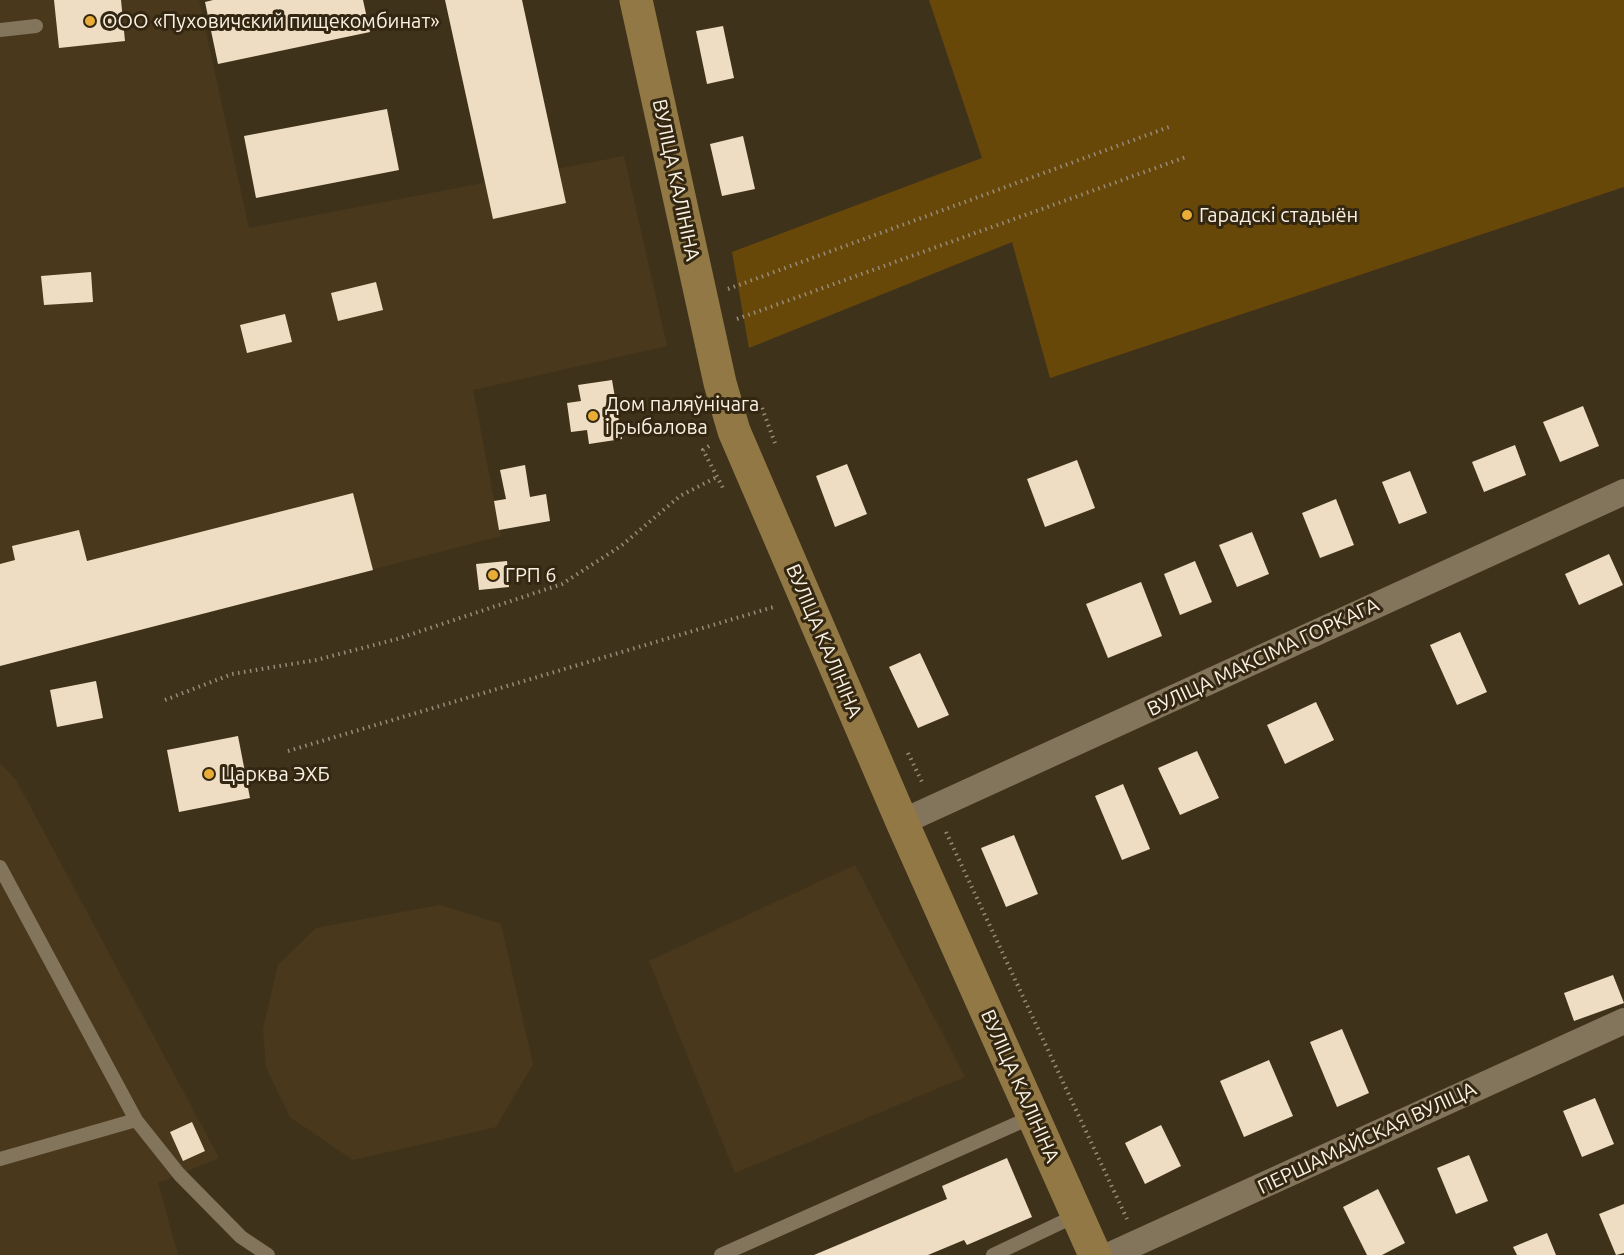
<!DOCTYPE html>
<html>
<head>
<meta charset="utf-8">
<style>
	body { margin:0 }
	canvas { display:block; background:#3f321b }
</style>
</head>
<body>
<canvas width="1624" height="1255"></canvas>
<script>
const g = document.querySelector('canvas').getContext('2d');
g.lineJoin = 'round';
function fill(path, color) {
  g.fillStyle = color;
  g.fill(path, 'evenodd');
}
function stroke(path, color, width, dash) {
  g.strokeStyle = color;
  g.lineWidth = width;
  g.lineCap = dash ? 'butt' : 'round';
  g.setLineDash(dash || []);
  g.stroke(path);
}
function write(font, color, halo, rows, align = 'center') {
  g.font = font + ' Ubuntu,sans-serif';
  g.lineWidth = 6;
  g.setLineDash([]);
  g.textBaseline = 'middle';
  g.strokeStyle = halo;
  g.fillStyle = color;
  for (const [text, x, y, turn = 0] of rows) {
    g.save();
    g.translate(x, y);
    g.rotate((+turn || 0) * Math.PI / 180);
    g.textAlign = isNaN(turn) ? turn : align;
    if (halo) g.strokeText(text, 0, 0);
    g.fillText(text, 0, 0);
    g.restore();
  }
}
fill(new Path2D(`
	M0,0H199L249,228L624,156L667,346L473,390L501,536L0,666Z
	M0,763L16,780L219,1158L158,1183L178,1255H0Z
	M855,865L965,1077L735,1173L649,961Z
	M440,905L501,924L533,1064L496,1127L353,1160L290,1117L266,1067L263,1029L278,965L316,928Z`), '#49381b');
fill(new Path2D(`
	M929,0H1624V187L1050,378L1012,242L749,348L732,252L982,158Z`), '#674809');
fill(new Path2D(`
	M54,0H121L125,41L59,48Z
	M213,0H363L370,32L218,64L205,2Z
	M445,0H522L566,203L493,219Z
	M723,26L734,78L707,84L696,31Z
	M387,109L399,170L256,198L244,136Z
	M743,136L755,189L722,196L710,144Z
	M91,272L93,302L44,305L41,276Z
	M376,282L383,310L338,321L331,293Z
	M285,314L292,342L247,353L240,325Z
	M612,380L622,439L589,444L587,430L571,432L567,403L581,401L578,385Z
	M1583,406L1599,446L1560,462L1543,422Z
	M1515,445L1526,475L1484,492L1472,462Z
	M1077,460L1095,508L1045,527L1027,479Z
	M847,464L867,514L835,527L816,476Z
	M525,465L530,497L546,494L550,521L499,530L494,501L506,499L500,470Z
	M1410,471L1427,513L1399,524L1382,482Z
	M353,493L373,570L0,666V564L15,560L12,546L79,530L87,561Z
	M1336,499L1354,545L1320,558L1302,513Z
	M1252,532L1269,574L1237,587L1219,545Z
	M1609,554L1623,585L1579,605L1565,574Z
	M507,561L509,587L479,590L476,564Z
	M1195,561L1212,602L1180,615L1164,574Z
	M1141,582L1162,636L1108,658L1086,604Z
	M1460,632L1487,692L1457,705L1430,645Z
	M920,653L949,715L918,728L889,667Z
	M96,681L103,718L57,727L50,690Z
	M1316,702L1334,740L1285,764L1267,725Z
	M238,736L250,798L179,812L167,750Z
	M1197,751L1219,798L1180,815L1158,768Z
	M1123,784L1150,849L1122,860L1095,796Z
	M1014,835L1038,894L1006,907L981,848Z
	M1613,975L1624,1003L1574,1021L1564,993Z
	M1342,1029L1369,1093L1337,1107L1310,1042Z
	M1269,1060L1293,1116L1244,1137L1220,1081Z
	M1595,1098L1614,1144L1582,1157L1563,1111Z
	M192,1122L205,1151L183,1161L170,1132Z
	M1161,1125L1181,1166L1145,1184L1125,1143Z
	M1469,1155L1488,1201L1456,1214L1437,1168Z
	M1007,1158L1032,1217L967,1245L964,1240L928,1255H814L947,1199L942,1186Z
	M1378,1189L1405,1243L1382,1255H1367L1343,1207Z
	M1624,1204V1253L1616,1255L1599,1214Z
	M1547,1233L1556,1255H1517L1513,1247Z`), '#eeddc2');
stroke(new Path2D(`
	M728,289L1169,127
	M737,319L1186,157
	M762,408L775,443
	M709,446L703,450L723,488
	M165,700L232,674L316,660L397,639L562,584L621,546L680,496L717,477
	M288,751L777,606
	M908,753L923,784
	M946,832L1127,1219`), '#978c7a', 4, [1.5, 4.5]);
stroke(new Path2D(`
	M0,30L36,26
	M0,867L136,1120L179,1174L241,1237L268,1255
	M0,1159L136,1120
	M721,1255L1034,1116
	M993,1255L1077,1215`), '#83745c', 14);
stroke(new Path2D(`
	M902,822L1624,492
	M1110,1255L1624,1021`), '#83745c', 26);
stroke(new Path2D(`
	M636,0L720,383L734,431L902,822L1095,1255`), '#927844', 33);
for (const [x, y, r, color] of [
	[90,21,6,"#e8ac37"],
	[1187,215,6,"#e8ac37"],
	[593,416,6,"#e8ac37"],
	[493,575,6,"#e8ac37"],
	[209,774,6,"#e8ac37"]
]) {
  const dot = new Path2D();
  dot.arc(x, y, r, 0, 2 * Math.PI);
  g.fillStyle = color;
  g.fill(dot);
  stroke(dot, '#342711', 2);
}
write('20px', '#f9f1e3', '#342711', [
	["ООО «Пуховичский пищекомбинат»",102,21],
	["Гарадскі стадыён",1199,215],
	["Дом паляўнічага",605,404],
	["і рыбалова",605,427],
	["ГРП 6",505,575],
	["Царква ЭХБ",221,774]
], 'left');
write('20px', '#f9f1e3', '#342711', [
	["ВУЛІЦА КАЛІНІНА",676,180,78],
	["ВУЛІЦА КАЛІНІНА",824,641,67],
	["ВУЛІЦА МАКСІМА ГОРКАГА",1263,657,-25],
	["ВУЛІЦА КАЛІНІНА",1020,1086,66],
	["ПЕРШАМАЙСКАЯ ВУЛІЦА",1367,1138,-25]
]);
</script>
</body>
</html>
